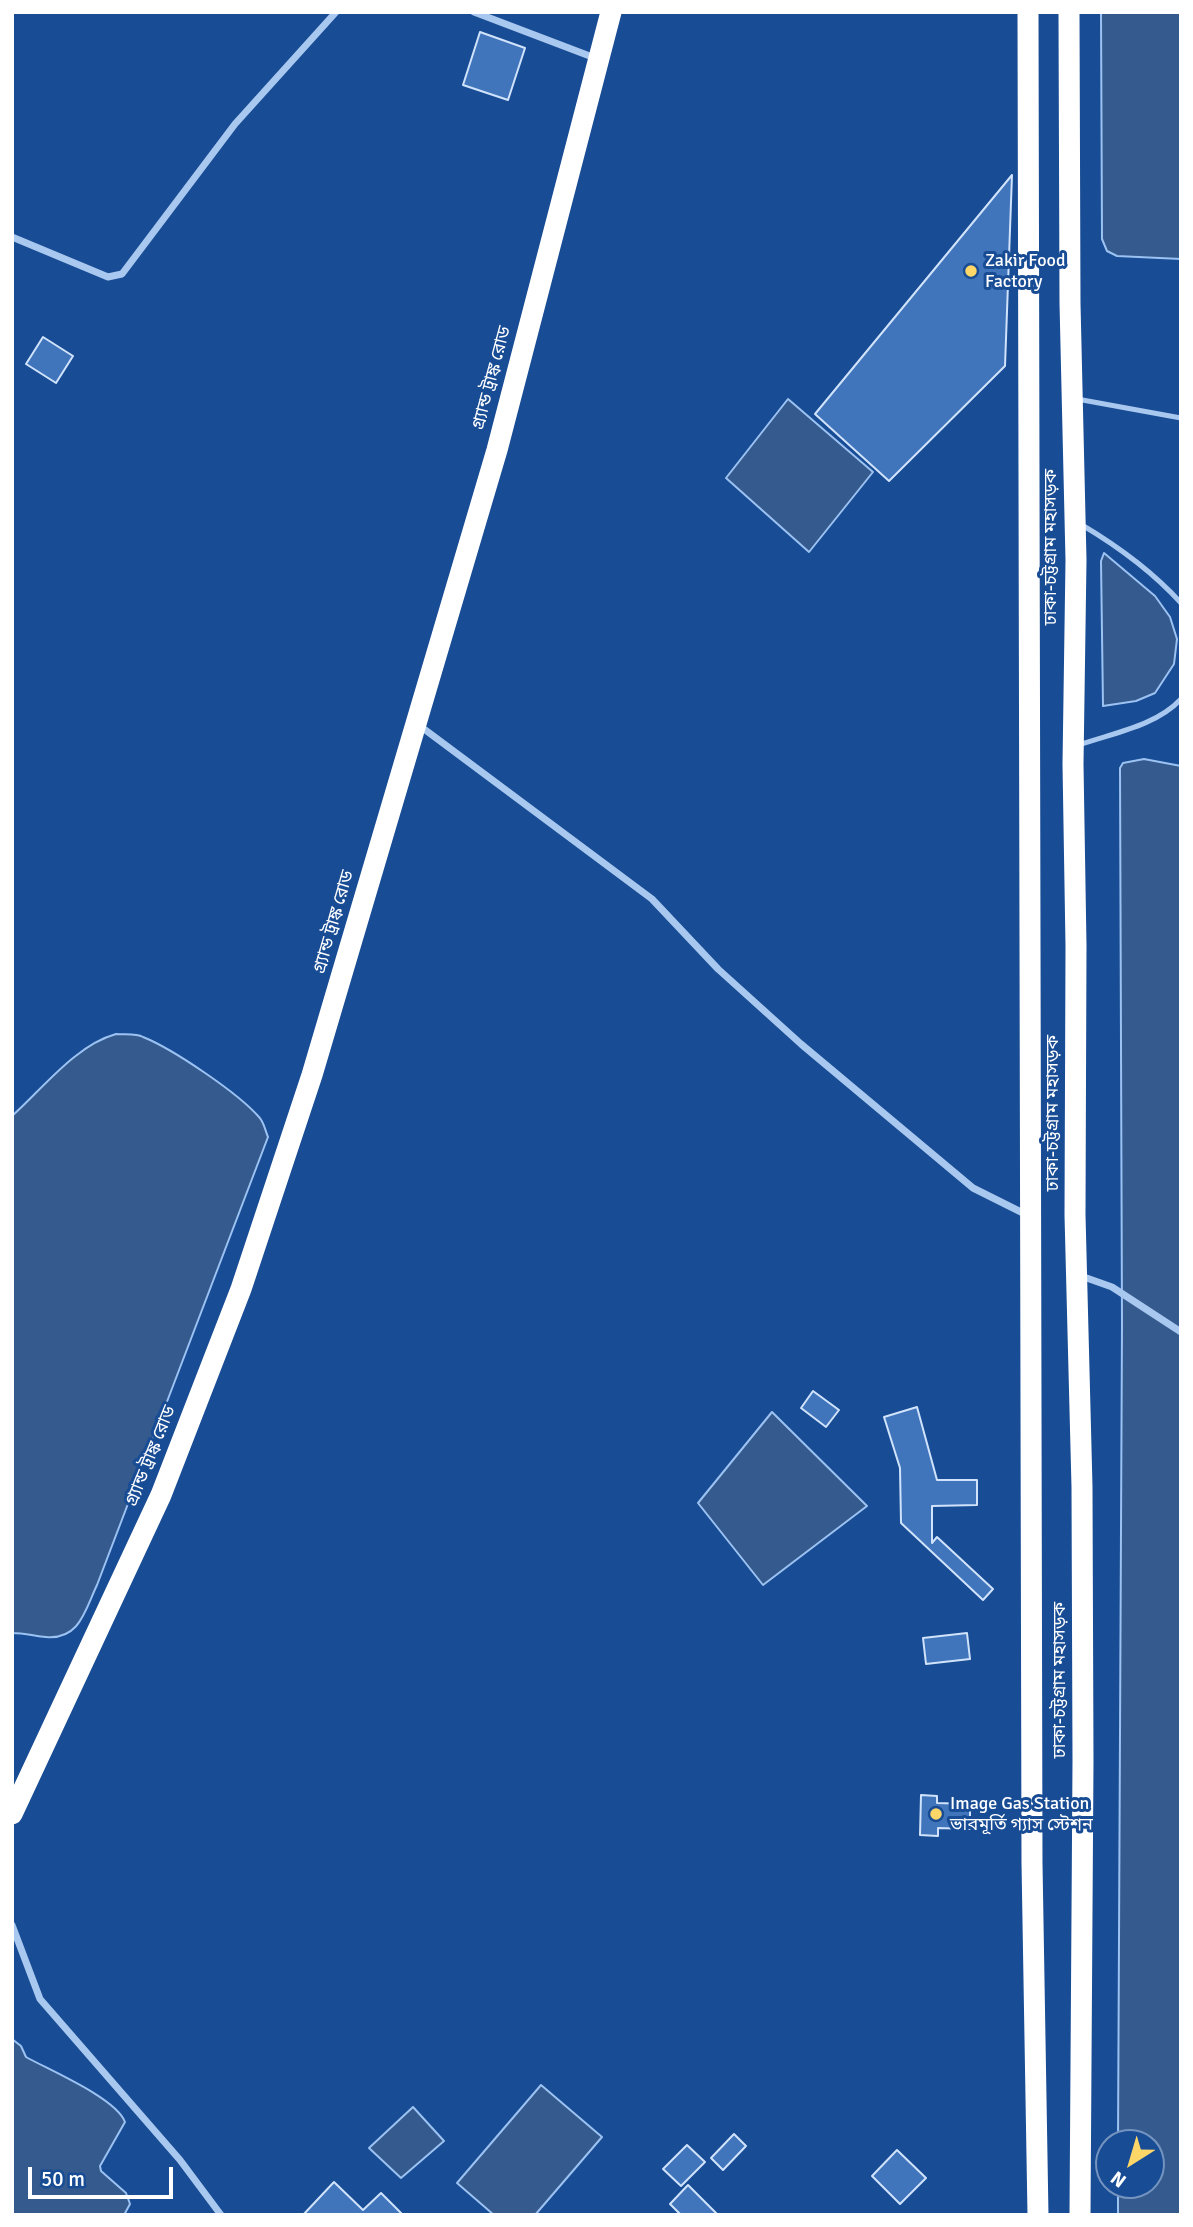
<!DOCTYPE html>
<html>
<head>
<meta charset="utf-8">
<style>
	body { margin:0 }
	#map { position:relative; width:1193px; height:2227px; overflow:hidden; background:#184c94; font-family:Signika,sans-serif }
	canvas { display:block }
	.frame { position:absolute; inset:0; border:14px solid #fff; pointer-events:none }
	.north { position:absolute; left:1095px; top:2129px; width:70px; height:70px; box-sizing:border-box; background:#184c94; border:2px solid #7494bf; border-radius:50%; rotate:217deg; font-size:19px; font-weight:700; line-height:28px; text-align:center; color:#fff }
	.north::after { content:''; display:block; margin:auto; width:24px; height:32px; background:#ffd768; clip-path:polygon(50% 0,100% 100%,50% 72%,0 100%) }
	.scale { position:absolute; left:28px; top:2167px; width:145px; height:32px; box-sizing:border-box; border:4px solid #fff; border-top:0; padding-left:9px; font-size:21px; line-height:24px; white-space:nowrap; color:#fff; -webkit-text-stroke:5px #184c94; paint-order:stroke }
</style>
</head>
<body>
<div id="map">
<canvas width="1193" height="2227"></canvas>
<div class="frame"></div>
<div class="north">N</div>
<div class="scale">50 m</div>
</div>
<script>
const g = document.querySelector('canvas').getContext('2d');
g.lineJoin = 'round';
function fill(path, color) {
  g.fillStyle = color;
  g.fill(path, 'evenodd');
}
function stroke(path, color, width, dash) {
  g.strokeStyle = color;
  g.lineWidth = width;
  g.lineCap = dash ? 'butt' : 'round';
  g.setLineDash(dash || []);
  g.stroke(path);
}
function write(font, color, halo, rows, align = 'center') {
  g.font = font + ' Signika,"Noto Sans Bengali",sans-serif';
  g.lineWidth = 6;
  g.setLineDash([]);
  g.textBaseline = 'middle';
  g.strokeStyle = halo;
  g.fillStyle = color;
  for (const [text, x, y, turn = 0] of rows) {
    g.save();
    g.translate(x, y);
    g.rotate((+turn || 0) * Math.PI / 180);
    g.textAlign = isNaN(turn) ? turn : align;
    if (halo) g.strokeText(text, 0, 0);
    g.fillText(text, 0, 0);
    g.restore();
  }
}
const water = new Path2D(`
	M1101,12H1181V259L1117,256L1107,251L1102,239Z
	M788,399L873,472L809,552L726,478Z
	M1104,553L1155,596L1170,617L1177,639L1174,664L1155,693L1136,701L1103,706L1101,561Z
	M1144,759L1181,766V2215H1118V2185H1151V2143H1118L1122,1324L1120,768L1123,763Z
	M116,1034C125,1035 136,1033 143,1037C173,1049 238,1093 259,1117C264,1122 265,1130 268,1137L97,1585C85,1610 80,1640 46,1637C35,1636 24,1633 12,1633V1116C43,1088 76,1045 116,1034Z
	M772,1412L867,1506L763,1585L698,1503Z
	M12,2039L21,2046L26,2057C49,2070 116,2098 125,2122L100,2166L101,2171L126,2193L130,2204L124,2215H12Z
	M541,2085L602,2137L535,2215H494L457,2183Z
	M413,2107L444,2141L401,2178L369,2148Z`);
fill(water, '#345a8e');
stroke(water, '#9cc2f2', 2);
const building = new Path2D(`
	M480,32L525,48L508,100L463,85Z
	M1012,175L1005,366L889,481L815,414Z
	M43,337L73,356L56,383L26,364Z
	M813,1391L839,1410L826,1427L801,1408Z
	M917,1407L937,1480H977V1505L932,1506V1543L937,1537L993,1589L983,1600L901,1523L900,1468L884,1417Z
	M967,1633L970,1659L926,1664L923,1638Z
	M921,1795L937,1796V1803L970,1804V1829L938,1828V1836L920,1835Z
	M734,2134L746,2146L723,2170L711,2158Z
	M687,2145L705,2162L681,2186L663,2169Z
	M897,2150L926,2178L900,2204L872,2176Z
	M334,2182L363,2210L381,2193L403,2215H303Z
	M688,2185L718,2215H681L670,2204Z`);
fill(building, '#4175bb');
stroke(building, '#d0e3fb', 2);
stroke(new Path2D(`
	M1077,399L1181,418
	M1082,525C1119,547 1152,571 1181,603
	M1079,745C1113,733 1156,726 1181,699`), '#a9c8f0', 5);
stroke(new Path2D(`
	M474,12L595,58
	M12,237L108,277L122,274L235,124L336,12
	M420,726L652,899L718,969L801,1044L973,1188L1027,1215
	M1081,1276L1112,1287L1181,1332
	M12,1925L40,1999L180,2160L221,2215`), '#a9c8f0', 7);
stroke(new Path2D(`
	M1028,12L1032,1863L1038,2215
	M1069,12L1070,303L1076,560L1073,764L1076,946L1075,1215L1082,1487L1083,1761L1080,2215
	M12,1814L161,1495L241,1289L312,1075L497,450L611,12`), '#fff', 21);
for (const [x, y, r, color] of [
	[971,271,7,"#ffd768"],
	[936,1814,7,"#ffd768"]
]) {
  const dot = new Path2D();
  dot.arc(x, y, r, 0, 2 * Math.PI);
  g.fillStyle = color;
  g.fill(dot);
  stroke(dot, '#184c94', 2.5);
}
write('18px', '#fff', '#184c94', [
	["Zakir Food",985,261],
	["Factory",985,282],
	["Image Gas Station",950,1804],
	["ভাবমূর্তি গ্যাস স্টেশন",950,1825]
], 'left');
write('18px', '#fff', '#184c94', [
	["গ্র্যান্ড ট্রাঙ্ক রোড",492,378,-75],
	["ঢাকা-চট্টগ্রাম মহাসড়ক",1051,547,-90],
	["গ্র্যান্ড ট্রাঙ্ক রোড",334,922,-74],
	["ঢাকা-চট্টগ্রাম মহাসড়ক",1053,1113,-90],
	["গ্র্যান্ড ট্রাঙ্ক রোড",151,1456,-68],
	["ঢাকা-চট্টগ্রাম মহাসড়ক",1060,1680,-90]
]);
</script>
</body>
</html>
